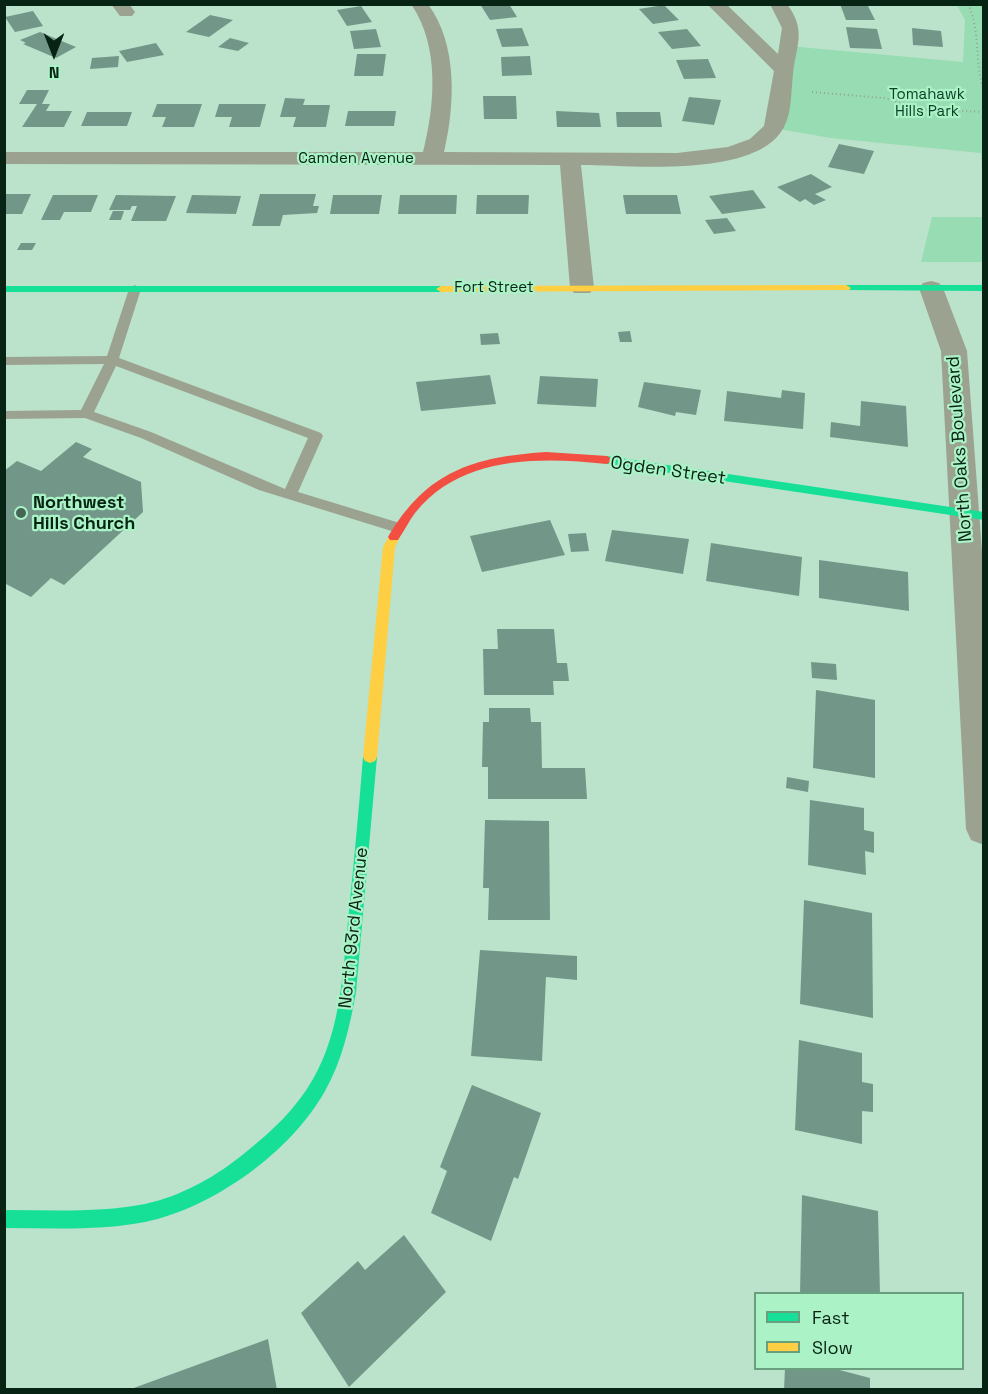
<!DOCTYPE html>
<html>
<head>
<meta charset="utf-8">
<style>
	body { margin:0 }
	#map { position:relative; width:988px; height:1394px; overflow:hidden; background:#bbe2ca; font-family:"Space Grotesk",sans-serif }
	canvas { display:block }
	.frame { position:absolute; inset:0; border:6px solid #062314; pointer-events:none }
	.legend { position:absolute; left:754px; top:1292px; width:210px; height:78px; box-sizing:border-box; background:#abf2c6; border:2px solid #699f7f; margin:0; padding:8px 10px; list-style:none; font-size:18px; color:#062314 }
	.legend li { display:flex; align-items:center; gap:12px; height:30px }
	.legend b { width:30px; border:2px solid #699f7f }
	.north { position:absolute; left:24px; top:24px; width:60px; height:60px; -webkit-text-stroke:4px #abf2c6; paint-order:stroke; rotate:180deg; font-size:16px; font-weight:700; line-height:24px; text-align:center; color:#062314 }
	.north::after { content:''; display:block; margin:auto; width:21px; height:27px; background:#062314; clip-path:polygon(50% 0,100% 100%,50% 72%,0 100%) }
</style>
</head>
<body>
<div id="map">
<canvas width="988" height="1394"></canvas>
<div class="frame"></div>
<ul class="legend">
<li><b style="height:8px;background:#16e098"></b>Fast</li>
<li><b style="height:8px;background:#ffcf43"></b>Slow</li>
</ul>
<div class="north">N</div>
</div>
<script>
const g = document.querySelector('canvas').getContext('2d');
g.lineJoin = 'round';
function fill(path, color) {
  g.fillStyle = color;
  g.fill(path, 'evenodd');
}
function stroke(path, color, width, dash) {
  g.strokeStyle = color;
  g.lineWidth = width;
  g.lineCap = dash ? 'butt' : 'round';
  g.setLineDash(dash || []);
  g.stroke(path);
}
function write(font, color, halo, rows, align = 'center') {
  g.font = font + ' "Space Grotesk",sans-serif';
  g.lineWidth = 4.5;
  g.setLineDash([]);
  g.textBaseline = 'middle';
  g.strokeStyle = halo;
  g.fillStyle = color;
  for (const [text, x, y, turn = 0] of rows) {
    g.save();
    g.translate(x, y);
    g.rotate((+turn || 0) * Math.PI / 180);
    g.textAlign = isNaN(turn) ? turn : align;
    if (halo) g.strokeText(text, 0, 0);
    g.fillText(text, 0, 0);
    g.restore();
  }
}
fill(new Path2D(`
	M957,5H983V184L981,153L831,138L773,128L789,46L963,62L965,20Z
	M932,217H983V262H921Z`), '#97dcb3');
fill(new Path2D(`
	M480,4H509L517,17L490,20Z
	M840,4H867L875,20H846Z
	M664,5L679,20L653,24L639,9Z
	M361,6L372,22L347,26L337,10Z
	M33,11L43,26L15,32L5,17Z
	M210,15L233,20L209,37L186,32Z
	M846,27L877,29L882,49L850,48Z
	M522,28L529,46L502,47L496,29Z
	M912,28L941,31L943,47L913,45Z
	M376,29L381,47L354,49L350,31Z
	M687,29L701,46L672,49L658,32Z
	M40,32L76,47L56,58L23,44L26,43L20,40Z
	M230,38L249,43L238,51L218,47Z
	M156,43L164,55L127,62L119,51Z
	M357,54H386L383,76H354Z
	M119,56L118,67L90,69L92,58Z
	M530,56L532,75L502,76L501,57Z
	M708,59L716,78L684,79L676,60Z
	M27,90H49L42,104H50L46,111H72L64,127H22L37,104H19Z
	M483,96H516L517,119H484Z
	M689,97L721,100L714,125L682,121Z
	M285,98L305,99L303,105H330L326,127H293L296,117H280Z
	M157,104H202L194,127H162L166,117H152Z
	M219,104H266L260,127H229L232,117H215Z
	M348,111H396L394,126H345Z
	M556,111L599,113L601,127H557Z
	M87,112H132L127,126H81Z
	M616,112H660L662,127H617Z
	M839,144L874,151L864,174L828,167Z
	M811,174L832,187L815,194L826,200L814,205L805,199L800,202L777,187Z
	M753,190L766,208L722,214L709,196Z
	M4,194H31L22,214H4Z
	M260,194H316L313,206H319L317,213L283,215L280,226H252Z
	M53,195H98L91,212H64L60,220H41Z
	M116,195L176,196L166,221H131L137,206H132L130,210H109Z
	M192,195L241,196L236,214L186,213Z
	M333,195H382L379,214H330Z
	M400,195H457L456,214H398Z
	M477,195H529L528,214H476Z
	M623,195H677L681,214H626Z
	M113,211H124L121,220H109Z
	M727,218L736,231L714,234L705,220Z
	M21,243H36L32,250H17Z
	M630,331L632,342H620L618,332Z
	M498,333L500,344L481,345L480,334Z
	M490,375L496,404L421,411L416,382Z
	M540,376L598,379L596,407L537,404Z
	M644,382L701,390L696,415L676,412L675,416L638,407Z
	M782,390L805,393L803,429L724,421L727,391L781,398Z
	M861,401L906,406L908,447L830,437L831,422L860,426Z
	M76,442L92,449L83,457L141,482L143,512L64,585L51,578L31,597L4,583V471L17,461L41,471Z
	M550,520L565,555L482,572L470,536Z
	M612,530L689,539L683,574L605,561Z
	M586,533L589,551L571,552L568,534Z
	M711,543L802,557L799,596L706,581Z
	M819,560L908,572L909,611L819,598Z
	M497,629H554L557,663H567L569,681H553L554,695H484L483,649H498Z
	M811,662L836,664L837,680L812,678Z
	M816,690L875,700V778L813,768Z
	M489,708H530L531,722H541L542,768H585L587,799H488V767H482L483,722H489Z
	M787,777L809,781L808,792L786,788Z
	M810,800L864,808V830L874,832V853L865,851L866,875L808,865Z
	M485,820L549,821L550,920H488L489,888H483Z
	M804,900L872,913L873,1018L800,1004Z
	M480,950L577,956V980L546,977L542,1061L471,1056Z
	M799,1040L862,1053V1082L873,1084V1112L862,1111V1144L795,1130Z
	M472,1085L541,1113L518,1179L514,1177L491,1241L431,1213L447,1171L440,1167Z
	M802,1195L878,1211L880,1294H800Z
	M404,1235L446,1292L349,1387L301,1313L358,1261L365,1270Z
	M268,1339L277,1390H131V1389Z
	M785,1368H832L870,1378V1390H784Z`), '#729789');
stroke(new Path2D(`
	M968,4C981,32 974,62 984,91
	M812,92L884,98L922,109L984,112`), '#96a593', 2, [1, 3]);
fill(new Path2D(`
	M135,285L141,289L119,358L321,433L323,436L298,492L403,524L405,528L403,532L398,533L259,490L141,438L85,418L4,419V411L81,410L104,364L4,365V357L107,356L129,289ZM116,366L308,438L285,489L151,432L94,412Z`), '#9ba290');
fill(new Path2D(`
	M111,4H129L135,12L132,16H120Z
	M411,4H428C458,45 455,105 444,152L677,153L728,147L750,139L764,126L774,71L707,4H726L778,54L782,28L770,4H787C807,31 796,45 793,74C791,91 792,112 784,127C757,179 631,165 581,165L594,288L590,293H574L570,288L560,165L4,164V152H423C435,105 440,46 411,4Z
	M931,281L939,283L943,288L967,351L984,579V845L971,840L966,829L941,351L919,288L923,283Z`), '#9ba290');
fill(new Path2D(`
	M846,285H984V291L843,290L841,288Z
	M4,286H441L446,289L441,292H4Z
	M607,456L984,512V520L603,463V457Z
	M370,751L375,753L377,757L356,992C350,1026 342,1061 325,1091C291,1152 213,1208 145,1222C99,1231 51,1228 4,1228V1210C51,1210 99,1213 145,1204C182,1196 217,1176 246,1152C272,1131 296,1109 313,1079C342,1029 343,967 349,911C354,860 359,808 363,757L365,753Z`), '#16e098');
fill(new Path2D(`
	M846,285L851,288L849,290L441,292L436,289L441,286Z
	M394,533L400,537L395,547L377,757L375,761L370,763L365,761L363,757L383,547L390,534Z`), '#ffcf43');
fill(new Path2D(`
	M546,452L607,456L613,460L607,464C541,457 461,455 415,513C409,521 404,531 398,540H390L388,537C427,471 473,457 546,452Z`), '#f24e42');
for (const [x, y, r, color] of [
	[21,513,6,"#456654"]
]) {
  const dot = new Path2D();
  dot.arc(x, y, r, 0, 2 * Math.PI);
  g.fillStyle = color;
  g.fill(dot);
  stroke(dot, '#abf2c6', 2);
}
write('15px', '#0d4127', '#abf2c6', [
	["Tomahawk",927,95],
	["Hills Park",927,112]
]);
write('15px', '#062314', '#abf2c6', [
	["Camden Avenue",356,159],
	["Fort Street",494,288]
]);
write('18px', '#062314', '#abf2c6', [
	["North Oaks Boulevard",960,449,-94],
	["Ogden Street",668,471,8],
	["North 93rd Avenue",354,928,-84]
]);
write('bold 18px', '#062314', '#abf2c6', [
	["Northwest",33,503],
	["Hills Church",33,524]
], 'left');
</script>
</body>
</html>
